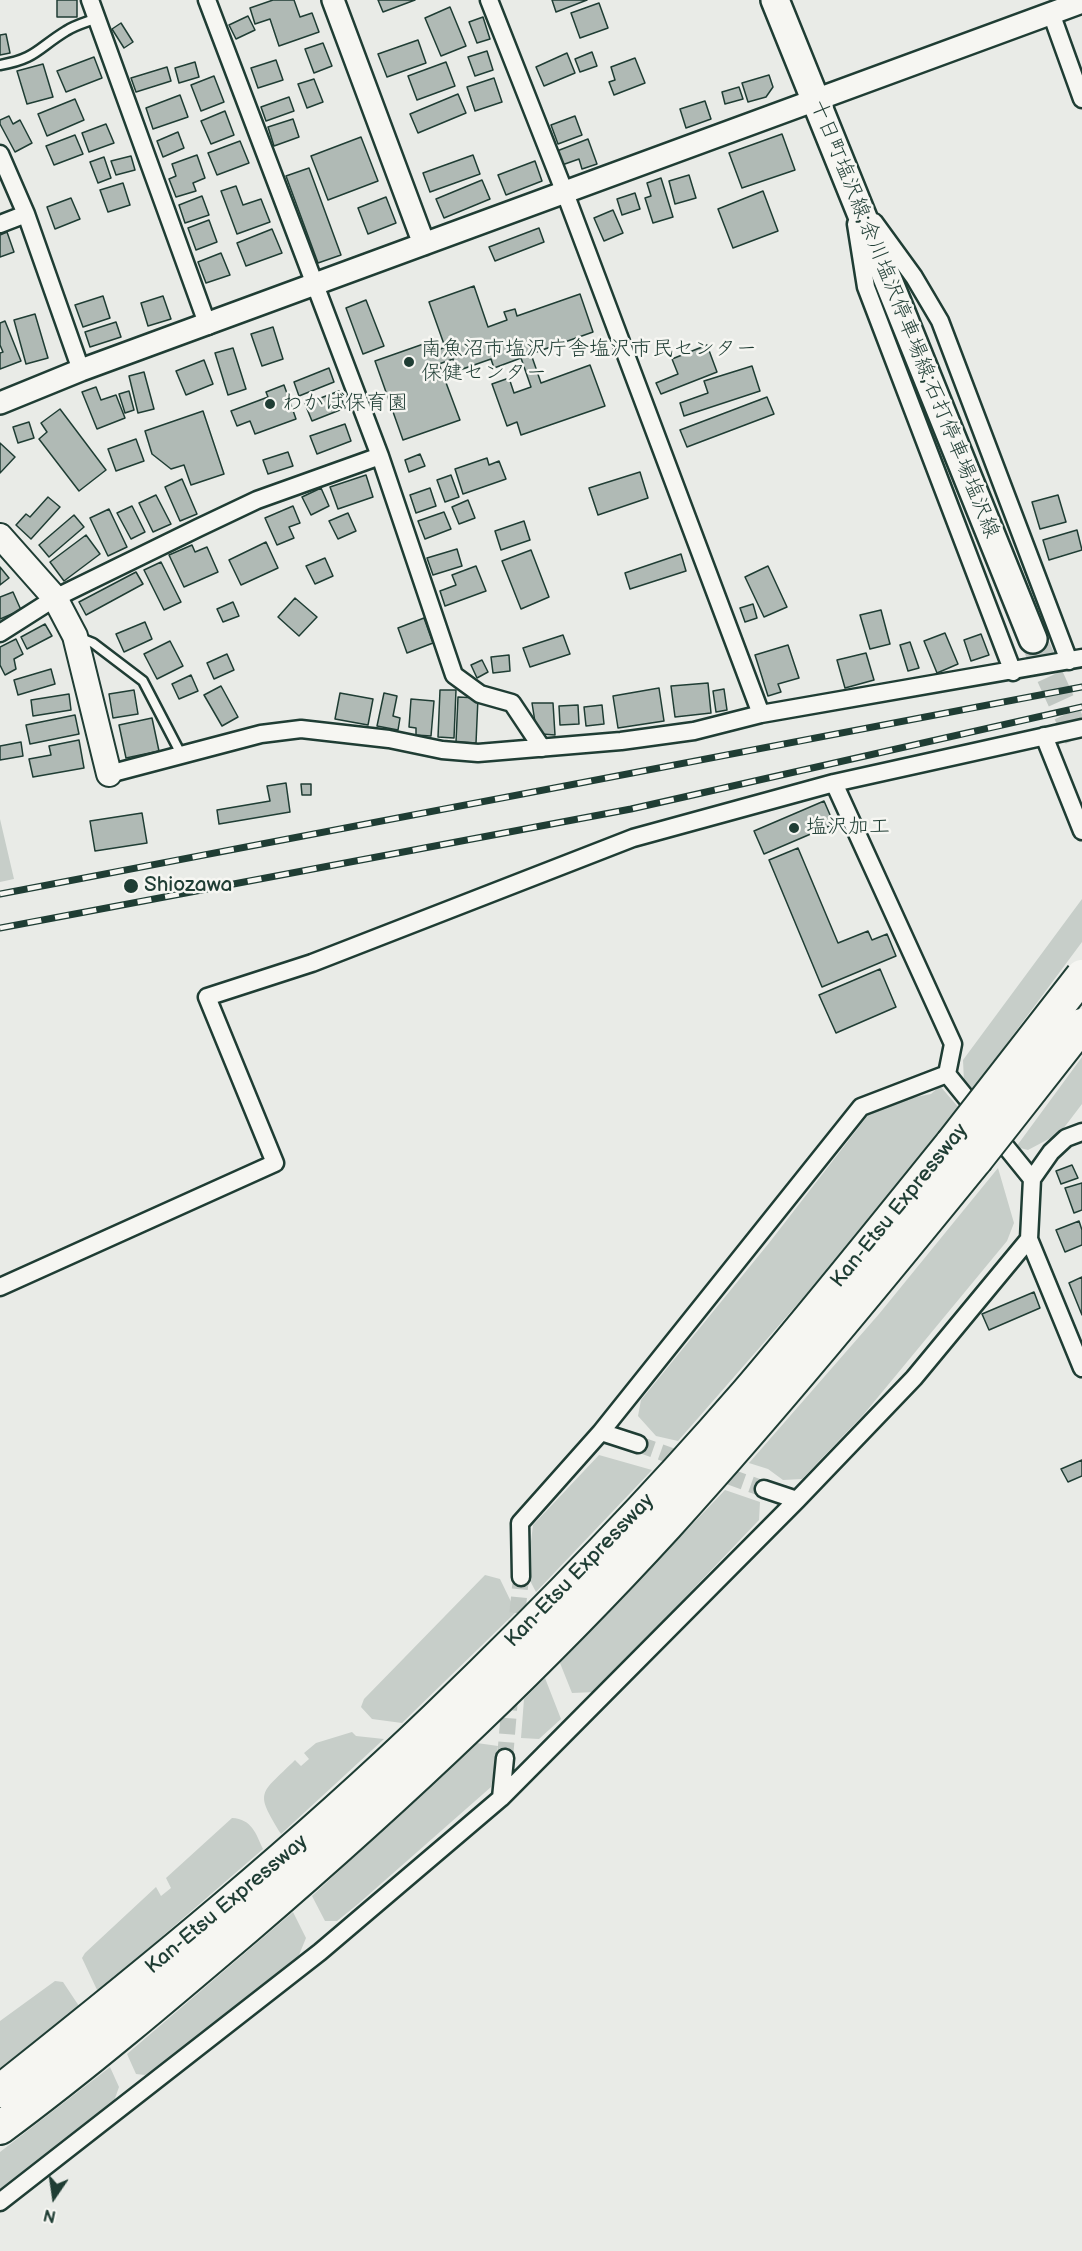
<!DOCTYPE html>
<html>
<head>
<meta charset="utf-8">
<style>
	body { margin:0 }
	#map { position:relative; width:1082px; height:2251px; overflow:hidden; background:#e9ebe7; font-family:"Balsamiq Sans",sans-serif }
	canvas { display:block }
	.north { position:absolute; left:24px; top:2167px; width:60px; height:60px; -webkit-text-stroke:4px #f6f6f2; paint-order:stroke; rotate:193deg; font-size:16px; font-weight:700; line-height:24px; text-align:center; color:#1f3d34 }
	.north::after { content:''; display:block; margin:auto; width:21px; height:27px; background:#1f3d34; clip-path:polygon(50% 0,100% 100%,50% 72%,0 100%) }
</style>
</head>
<body>
<div id="map">
<canvas width="1082" height="2251"></canvas>
<div class="north">N</div>
</div>
<script>
const g = document.querySelector('canvas').getContext('2d');
g.lineJoin = 'round';
function fill(path, color) {
  g.fillStyle = color;
  g.fill(path, 'evenodd');
}
function stroke(path, color, width, dash) {
  g.strokeStyle = color;
  g.lineWidth = width;
  g.lineCap = dash ? 'butt' : 'round';
  g.setLineDash(dash || []);
  g.stroke(path);
}
function write(font, color, halo, rows, align = 'center') {
  g.font = font + ' "Balsamiq Sans","Klee One",sans-serif';
  g.lineWidth = 5;
  g.setLineDash([]);
  g.textBaseline = 'middle';
  g.strokeStyle = halo;
  g.fillStyle = color;
  for (const [text, x, y, turn = 0] of rows) {
    g.save();
    g.translate(x, y);
    g.rotate((+turn || 0) * Math.PI / 180);
    g.textAlign = isNaN(turn) ? turn : align;
    if (halo) g.strokeText(text, 0, 0);
    g.fillText(text, 0, 0);
    g.restore();
  }
}
fill(new Path2D(`
	M0,819L14,879L0,882Z
	M1082,899V942L970,1093L964,1082L963,1060Z
	M1082,1057V1104L1060,1133L1028,1150L1016,1147Z
	M940,1086L959,1108L843,1252L678,1441L656,1436L638,1416L641,1400L769,1243L869,1114L886,1103L931,1094Z
	M998,1168L1014,1223L1007,1241L864,1414L802,1479L783,1480L768,1469L749,1463L879,1314Z
	M599,1455L652,1470L536,1592L527,1575L533,1525Z
	M725,1490L760,1502L759,1520L595,1692L572,1693L560,1663Z
	M485,1575L500,1579L516,1612L402,1723L372,1719L361,1707L364,1699Z
	M545,1678L561,1719L539,1739L521,1738L524,1699Z
	M352,1732L356,1736L384,1739L281,1834C254,1790 260,1795 295,1760L301,1766L309,1759L304,1753L316,1743Z
	M477,1743L498,1746L491,1787L358,1904L337,1921H325L312,1896Z
	M232,1818C252,1819 256,1834 263,1849L98,1992L82,1958L85,1953L156,1887L161,1896L171,1888L166,1878Z
	M293,1912L306,1938L299,1955L158,2068L145,2075L136,2074L127,2054Z
	M55,1981L63,1982L79,2006L0,2068V2021Z
	M110,2067L119,2087L113,2104L0,2189V2152Z`), '#c7cec9');
const building = new Path2D(`
	M57,0H77V17H57Z
	M273,0H294L300,17L312,13L319,32L279,46L270,19L255,24L250,8Z
	M378,0H415L383,12Z
	M552,0H587L556,12Z
	M599,3L608,28L580,38L571,13Z
	M450,7L466,46L441,56L425,18Z
	M248,16L255,30L236,39L229,25Z
	M483,17L490,39L477,43L469,22Z
	M121,23L133,42L124,48L112,29Z
	M6,34L10,53L0,55V35Z
	M418,40L426,63L387,77L378,54Z
	M323,43L332,66L314,73L305,49Z
	M487,51L493,70L475,76L468,57Z
	M592,52L597,66L580,72L575,59Z
	M567,53L575,73L544,86L536,67Z
	M94,57L102,78L66,92L57,71Z
	M635,58L645,83L614,95L609,82L615,80L611,67Z
	M276,60L283,80L258,88L251,68Z
	M195,62L199,77L179,83L175,68Z
	M446,62L455,86L417,100L408,76Z
	M43,64L53,97L27,104L17,71Z
	M167,67L171,81L136,92L131,78Z
	M769,75L773,87L766,97L748,102L742,83Z
	M214,76L224,102L201,111L191,85Z
	M494,78L502,102L475,111L467,87Z
	M314,79L323,102L307,108L298,84Z
	M739,87L743,99L725,104L722,92Z
	M458,94L466,113L418,133L410,114Z
	M180,95L188,117L153,129L146,108Z
	M289,97L294,111L266,121L261,107Z
	M75,99L84,120L47,136L38,114Z
	M705,101L711,119L686,128L680,109Z
	M225,111L234,135L211,144L201,121Z
	M9,116L13,124L20,120L32,143L15,152L0,124V120Z
	M575,116L582,135L558,144L551,125Z
	M293,119L299,137L274,146L268,127Z
	M106,124L114,143L89,152L82,133Z
	M178,132L184,148L163,157L157,141Z
	M782,134L795,170L742,188L729,153Z
	M75,135L83,154L54,165L46,146Z
	M361,137L378,181L328,200L311,156Z
	M588,139L597,164L582,169L579,159L562,165L557,151Z
	M240,141L249,163L217,175L208,153Z
	M197,155L205,178L193,183L196,191L176,197L169,179L176,176L172,164Z
	M473,155L480,174L430,192L423,173Z
	M131,156L135,170L116,175L111,161Z
	M104,157L111,178L98,183L90,162Z
	M535,161L542,181L506,195L498,175Z
	M309,168L341,255L318,263L286,176Z
	M689,175L696,198L675,204L669,181Z
	M661,178L673,217L653,223L645,198L651,196L647,183Z
	M482,180L490,199L444,218L436,199Z
	M123,183L130,205L108,212L100,190Z
	M236,186L243,205L261,199L270,222L237,234L221,191Z
	M763,191L778,231L733,248L718,209Z
	M635,193L640,209L622,215L617,199Z
	M202,196L209,215L185,223L179,205Z
	M386,197L396,223L368,234L358,208Z
	M71,198L80,219L55,229L47,207Z
	M613,210L623,233L604,241L594,218Z
	M209,220L217,242L196,250L188,228Z
	M539,228L544,242L495,261L489,247Z
	M272,229L282,253L246,266L237,243Z
	M7,232L14,252L0,257V235Z
	M221,253L230,275L206,283L198,262Z
	M474,286L488,327L507,320L504,312L515,309L517,316L580,294L593,332L531,354L541,383L590,365L605,406L521,435L517,422L507,426L492,384L509,378L514,393L531,387L521,358L494,368L491,359L457,371L453,359L439,364L460,420L403,440L375,361L432,341L436,351L445,347L429,302Z
	M103,296L110,318L83,327L75,305Z
	M163,296L171,319L148,326L141,303Z
	M366,300L384,346L363,354L346,308Z
	M35,314L48,358L26,364L14,320Z
	M5,321L21,361L0,369V353L3,352L0,345V323Z
	M116,322L121,337L90,347L85,332Z
	M273,327L283,359L262,366L251,334Z
	M707,345L717,372L661,394L656,383L678,374L672,359Z
	M233,348L246,389L228,395L215,353Z
	M204,360L213,384L186,395L176,371Z
	M752,366L760,391L684,416L680,403L708,393L704,381Z
	M329,368L334,382L299,396L294,382Z
	M144,372L154,409L138,413L129,376Z
	M284,385L296,419L255,434L250,421L237,426L231,411L268,397L266,392Z
	M96,387L101,400L116,395L125,418L97,429L82,392Z
	M129,391L134,410L125,413L119,394Z
	M339,391L345,408L312,421L305,404Z
	M767,397L774,414L687,447L680,430Z
	M60,409L106,470L79,491L39,439L47,432L41,423Z
	M203,411L224,474L191,485L184,465L171,469L152,454L145,431Z
	M29,422L34,438L18,443L13,427Z
	M345,424L351,441L317,454L310,436Z
	M136,439L144,461L116,471L108,449Z
	M0,443L15,457L0,473Z
	M288,452L293,466L268,474L263,460Z
	M420,454L425,466L409,472L405,460Z
	M487,458L489,465L499,461L506,479L463,494L455,469Z
	M640,472L648,498L598,515L589,488Z
	M366,475L373,497L338,509L330,487Z
	M451,475L459,497L445,502L437,480Z
	M182,479L197,514L180,521L165,487Z
	M321,488L329,506L311,515L302,497Z
	M430,488L436,506L416,513L410,495Z
	M156,495L171,524L153,532L139,503Z
	M1058,495L1066,522L1040,529L1032,502Z
	M48,497L60,507L31,539L16,525L26,514L30,517Z
	M468,500L475,518L459,524L452,507Z
	M132,506L145,532L131,539L117,513Z
	M293,506L300,523L289,527L294,538L277,545L265,518Z
	M109,509L127,547L108,556L90,518Z
	M444,512L451,529L425,539L418,521Z
	M348,513L356,531L338,539L329,521Z
	M74,515L84,527L49,557L39,545Z
	M524,521L530,540L501,550L495,531Z
	M1077,530L1082,550L1049,560L1043,540Z
	M86,535L100,554L64,581L50,562Z
	M266,542L278,568L241,585L229,560Z
	M192,545L195,552L207,547L218,572L184,587L169,555Z
	M457,549L462,566L433,575L427,558Z
	M531,550L549,597L521,609L502,561Z
	M681,554L686,571L630,589L625,573Z
	M325,558L333,576L315,584L306,566Z
	M161,562L181,602L164,610L144,570Z
	M476,566L486,591L445,606L440,591L456,585L452,575Z
	M768,566L787,607L764,617L745,577Z
	M0,567L9,578L0,585Z
	M136,572L143,584L86,615L79,602Z
	M13,592L21,610L0,619V597Z
	M295,598L317,617L299,636L278,617Z
	M233,602L239,616L223,622L217,609Z
	M753,604L757,618L745,622L740,608Z
	M881,610L890,644L870,649L860,615Z
	M424,618L433,643L407,653L398,628Z
	M145,622L152,639L124,652L116,634Z
	M45,624L52,636L27,649L21,637Z
	M945,633L958,664L937,673L924,641Z
	M981,634L989,655L971,661L964,640Z
	M563,635L570,654L530,667L523,648Z
	M16,639L23,654L14,659L16,669L5,675L0,665V647Z
	M170,641L183,666L157,679L144,654Z
	M910,642L919,668L908,671L900,645Z
	M788,645L799,678L778,684L781,692L768,696L755,655Z
	M866,653L874,680L845,688L837,660Z
	M227,654L234,670L214,679L207,663Z
	M509,655L510,671L493,673L491,657Z
	M482,660L488,672L477,678L471,665Z
	M51,669L55,684L18,695L14,680Z
	M191,675L198,691L179,699L172,684Z
	M708,683L711,713L675,717L671,686Z
	M221,686L238,717L222,726L204,695Z
	M659,688L664,721L618,728L613,696Z
	M724,689L727,710L716,712L713,691Z
	M134,690L138,714L113,718L109,694Z
	M440,690H456L454,738L438,737Z
	M340,693L373,699L368,725L335,719Z
	M384,693L397,696L393,716L400,718L398,730L377,726Z
	M69,694L71,710L33,716L31,700Z
	M458,697L478,698L476,743L456,742Z
	M411,699L434,701L431,736L416,735V728L409,727Z
	M532,703H553L555,735L542,734L535,722Z
	M578,705L579,724L560,725L559,706Z
	M602,705L604,724L586,726L584,707Z
	M75,715L79,734L30,744L26,725Z
	M152,718L159,751L126,758L119,725Z
	M79,740L84,768L33,777L29,759L51,755L49,746Z
	M21,742L23,756L0,760V746Z
	M286,783L290,812L219,824L217,810L270,801L267,786Z
	M301,784H311V795H302Z
	M824,801L834,824L764,854L754,831Z
	M142,813L147,843L95,851L90,821Z
	M798,848L838,943L868,931L872,940L887,934L896,956L822,987L769,860Z
	M880,969L896,1007L836,1033L819,995Z
	M1072,1165L1078,1178L1061,1184L1056,1171Z
	M1082,1183V1210L1074,1213L1065,1188Z
	M1079,1221L1082,1230V1245L1065,1252L1056,1230Z
	M1082,1277V1315L1069,1283Z
	M1034,1292L1040,1308L989,1330L982,1314Z
	M1082,1460V1476L1068,1482L1061,1469Z`);
fill(building, '#b0bab5');
stroke(building, '#1f3d34', 1.5);
stroke(new Path2D(`
	M638,1444L764,1489
	M515,1637L521,1577
	M505,1758L511,1687`), '#c1c8c3', 16, [16, 8]);
stroke(new Path2D(`
	M1033,639L1082,747`), '#c1c8c3', 27, [27, 14]);
const service = new Path2D(`
	M0,65C36,59 38,48 66,31C75,25 87,22 97,18
	M78,637L93,643L143,681L181,754`);
const minor = new Path2D(`
	M90,0L208,326
	M207,0L380,456L454,675L480,694L512,703L542,748
	M489,0L565,193L761,714
	M1051,13L1082,99
	M0,154L26,214L81,370
	M874,222L914,277L940,321L1069,661
	M0,224L26,214
	M856,224L866,287L1013,672
	M0,633L55,598L198,528L257,500L380,456
	M1044,736L1082,831
	M109,774L261,734L301,729L389,739L442,750L478,753L621,741L694,731L761,714L1082,658
	M834,783L953,1044L947,1074L1032,1179
	M1082,1132L1066,1138L1051,1152L1032,1179L1029,1239L1082,1368
	M0,1287L275,1163L207,997L312,963L633,838L834,783L1082,728
	M601,1432L638,1444
	M764,1489L797,1500
	M521,1577L520,1523L601,1432L861,1107L947,1074
	M501,1798L505,1758
	M0,2202L320,1952L501,1798L797,1500L914,1378L1029,1239`);
const tertiary = new Path2D(`
	M333,0L424,244
	M0,403L81,370L1082,2`);
const secondary = new Path2D(`
	M0,536L55,598L75,636L109,774`);
const primary = new Path2D(`
	M775,0L1033,639`);
const motorway = new Path2D(`
	M0,2091C150,1972 299,1850 437,1717C544,1614 649,1506 746,1394C816,1312 884,1227 952,1143
	M0,2128C85,2065 166,1996 247,1927C394,1801 536,1668 667,1525C774,1407 875,1284 976,1160`);
stroke(service, '#1f3d34', 13);
stroke(minor, '#1f3d34', 21);
stroke(tertiary, '#1f3d34', 26);
stroke(secondary, '#1f3d34', 28);
stroke(primary, '#1f3d34', 32);
stroke(motorway, '#1f3d34', 36);
stroke(service, '#f6f6f2', 8);
stroke(minor, '#f6f6f2', 16);
stroke(tertiary, '#f6f6f2', 21);
stroke(secondary, '#f6f6f2', 24);
stroke(primary, '#f6f6f2', 27);
stroke(motorway, '#f6f6f2', 32);
const rail = new Path2D(`
	M0,894L1082,687
	M0,928L631,809L1082,707`);
stroke(rail, '#1f3d34', 7);
stroke(rail, '#f6f6f2', 4.5, [14]);
const motorwayBridge = new Path2D(`
	M952,1143L1082,976
	M976,1160L1082,1025`);
stroke(motorwayBridge, '#1f3d34', 36, []);
stroke(motorwayBridge, '#f6f6f2', 32);
for (const [x, y, r, color] of [
	[409,362,6,"#1f3d34"],
	[270,404,6,"#1f3d34"],
	[794,828,6,"#1f3d34"],
	[131,886,8,"#1f3d34"]
]) {
  const dot = new Path2D();
  dot.arc(x, y, r, 0, 2 * Math.PI);
  g.fillStyle = color;
  g.fill(dot);
  stroke(dot, '#f6f6f2', 2);
}
write('21px', '#1f3d34', '#f6f6f2', [
	["十日町塩沢線;余川塩沢停車場線;石打停車場塩沢線",904,319,68],
	["Kan-Etsu Expressway",900,1206,-51],
	["Kan-Etsu Expressway",580,1571,-46],
	["Kan-Etsu Expressway",227,1905,-40]
]);
write('21px', '#1f3d34', '#f6f6f2', [
	["南魚沼市塩沢庁舎塩沢市民センター",421,350],
	["保健センター",421,374],
	["わかば保育園",282,404],
	["塩沢加工",806,828],
	["Shiozawa",144,886]
], 'left');
</script>
</body>
</html>
